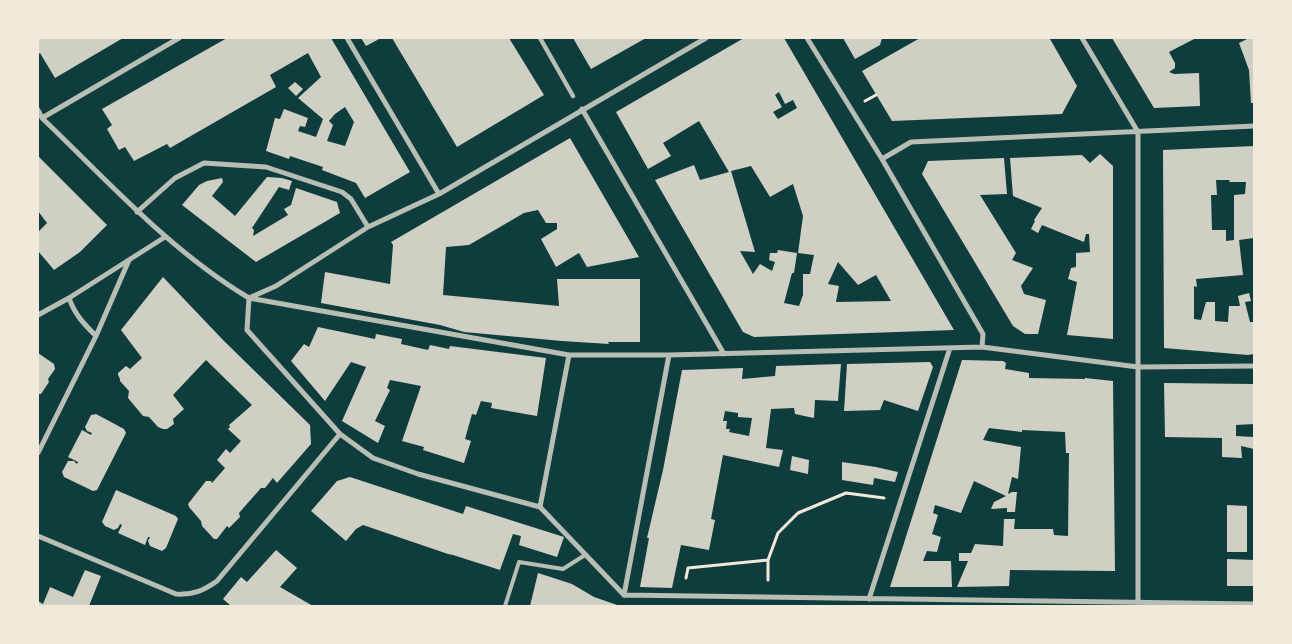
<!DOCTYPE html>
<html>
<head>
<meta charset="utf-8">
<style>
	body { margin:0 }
	#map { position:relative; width:1292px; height:644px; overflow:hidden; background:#0f3d3e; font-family:"Source Sans 3",sans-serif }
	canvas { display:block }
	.frame { position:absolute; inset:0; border:39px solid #f1e9da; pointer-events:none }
</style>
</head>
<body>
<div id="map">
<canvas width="1292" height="644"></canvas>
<div class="frame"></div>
</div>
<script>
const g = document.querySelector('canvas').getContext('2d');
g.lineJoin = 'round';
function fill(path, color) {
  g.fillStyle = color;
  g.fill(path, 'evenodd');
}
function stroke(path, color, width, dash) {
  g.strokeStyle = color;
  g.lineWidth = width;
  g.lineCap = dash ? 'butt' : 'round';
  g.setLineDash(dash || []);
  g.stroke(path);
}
fill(new Path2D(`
	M38,38H123L55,78L40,53L38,55Z
	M227,38H331L410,172L365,198L356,183L322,170L323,167L290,156L289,159L266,151L275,118L280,119L284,109L308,118L305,127L300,126L298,131L316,137L323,119L298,98L321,77L308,53L270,75L276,87L170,148L167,144L134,161L125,147L119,150L107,129L112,125L102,109ZM345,107L354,122L345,146L327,141L333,125L329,121L335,114Z
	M361,38H381L366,46Z
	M392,38H509L544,95L457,147Z
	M573,38H646L591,69Z
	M744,38H784L954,330L754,337L743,332L655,180L694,165L700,180L729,172L699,121L663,143L671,156L648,169L616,112ZM779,92L785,104L793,100L797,108L778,119L773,112L782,107L775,95ZM751,166L770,197L793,184L803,216L798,253L814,255L810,274H803V295L799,306L784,303L792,273H794L797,253L778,250L777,253H770L769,260L775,262L772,271L760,264L753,274L740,251L755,252L731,171ZM838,262L858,285L876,275L891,301L836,302L839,286L828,284Z
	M843,38H882L880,45L855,59Z
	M920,38H1052L1050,39L1077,86L1062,114L892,121L862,71Z
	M1112,38H1196L1169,52L1175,63V68L1169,72L1174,74L1199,73L1200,106L1154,108Z
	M1249,38H1254V103H1251L1249,70L1239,43Z
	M295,82L303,89L296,96L288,88Z
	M570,138L639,257L587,267L579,253L556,267L541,239L557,229V223H546L538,210L524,213L469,245L446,247L443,295L559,306L557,279H640V342H608L609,344L562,341L464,332L440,325L321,303L325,272L390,284L393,245L391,242Z
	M1254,146V238L1239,240L1243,275L1196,279L1197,287L1194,286V319L1201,320L1206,302H1215V321L1228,322L1229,306H1240L1238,296L1249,293L1251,301L1245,302L1250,322H1254V354L1248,355L1164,348L1163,150ZM1216,180H1230L1229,182H1246L1245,194L1234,195V240L1226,241V230H1212L1211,195H1217Z
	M1100,154L1113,166V339L1067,335L1077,282L1068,279L1071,268L1076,267V253L1090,252L1089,234H1086L1084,242L1042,225L1038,233L1031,229L1035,221L1034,220L1042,208L1013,196L1010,158L1082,155L1090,163Z
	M38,156L107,225L80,252L54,270L38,251V232L47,223L38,211Z
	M1004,158L1007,194L980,195L1016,253L1012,260L1033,268L1021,286L1024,294L1046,300L1038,334H1025L1013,326L922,174L928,161Z
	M267,177L282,178L292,181L289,190L279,187L252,228L254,230L253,236L288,215L284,209L291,205L296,188L337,202L340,213L256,262L182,205L199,185L207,181L222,178L223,182L212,196L235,216Z
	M163,277L224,341L310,425L311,444L277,483L273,478L265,488H261L239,513L240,517L229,528L227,526L217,539H214L202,526L201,521L189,507L188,504L206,481H211L212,483L225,468L217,460L226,449L230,453L241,441L228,429L230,427L229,425L252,405L206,360L173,395L184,409L173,419L174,424L167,429H163L158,427L149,417L143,416L128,398L129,391L120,381V379L118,375V373L126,366L130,369L142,358L121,330Z
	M318,327L375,339L376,334L402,339L401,344L428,350L430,345L449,349L450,346L546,358L537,416L491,408L492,403L481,401L476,415L472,414L465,439L471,441L464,463L423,450L424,447L402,441L421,386L390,380L387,388L390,390L375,421L385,426L378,443L342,421L366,367L351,362L325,401L291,361L304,344L309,347Z
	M38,353L54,364L55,369L48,379L49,382L41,394H38Z
	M962,360L1003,361L1006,363L1005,369L1029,373V378L1085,379V378L1113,381L1115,571L1010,570L1009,586L957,587L968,561H959V553H971L975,544L1003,546L1004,519H1015L1014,529H1053L1054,535L1068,536L1069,453H1066L1065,432L1022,430V432L989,428L983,440L1021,447L1018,479L1012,477L1008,494L1012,492H1017L1015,512H1007V508L991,509L994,502L1006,496L974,481L961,513L935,505L933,513L938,515L932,534L941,537L937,552L927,551L923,561H951L952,587H890Z
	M930,362L933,367L918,411L884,400L880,410L844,411L847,364Z
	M841,364L838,401L815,400L814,418L795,414L794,408L771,409L766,448L783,450L779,467L723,455L711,519L715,520L709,550L681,545L672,588L640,587L649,538H647L663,470L682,370L743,368L742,379L775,376L776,366ZM725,411L738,413V417L752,418L749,436L729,432L730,429H726L727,421H723Z
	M1164,383L1254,384V424L1236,425V436L1254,437V449L1241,446L1242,458L1222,457V438L1165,437Z
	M96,414L124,429L126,433L97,490L93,491L64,477L62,472L68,461H74L77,464L78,462L68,457L82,430L91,435L92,433L87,431L85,427L91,415Z
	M792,456L809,460L808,474L790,470Z
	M842,462L876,467L898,472L895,482L874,478L873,485L842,480Z
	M350,477L463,514L466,506L564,537L557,557L519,545L521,536L513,534L500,570L453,555L448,554L363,525L356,529L346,541L311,511L337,481Z
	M116,490L176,516L178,519L166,548L162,551L150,546L148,541L150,537H148L145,545L118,533L122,525L120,524L118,528L114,530L105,526L102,522Z
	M1227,505L1247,506V552H1227Z
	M276,550L297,568L280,587L313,606H231L223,599L241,577L247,582Z
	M1227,559L1254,560V586H1227Z
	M85,570L101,576L89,606H38V601L43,604L50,587L73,597Z
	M538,573L572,584L594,597L620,606H530Z`), '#cfcfc3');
stroke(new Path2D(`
	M865,101L876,95
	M768,560V580
	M686,578L688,568L768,560L778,533L798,513L846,493L884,498`), '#f1e9da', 3);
stroke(new Path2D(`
	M505,606L519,562L563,569L585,555`), '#b8beb3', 4);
stroke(new Path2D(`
	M540,38L573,96`), '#b8beb3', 4.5);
stroke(new Path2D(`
	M347,38L439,194
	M807,38L882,159L983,334L982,347
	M1082,38L1138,132V606
	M582,109L724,354
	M38,110L42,118C108,181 170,251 249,298L569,355
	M42,118L179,38
	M882,159L911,142L1254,126
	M137,212L175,178L204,163L266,167L342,192L351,199L368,227
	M69,298C75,315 84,324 96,336
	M249,298L276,286L368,227L439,194L706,38
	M249,298L247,330L340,434L373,458L418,474L540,507
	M38,315L69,298L165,237
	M38,453L96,336L129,260
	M540,507L569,355H669L982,347L1138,367L1254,366
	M540,507L624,595L669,355
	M38,536L176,594C193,595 203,591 217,581L340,434
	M624,595L1254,604
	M869,599L950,348`), '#b8beb3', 5);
</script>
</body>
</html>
